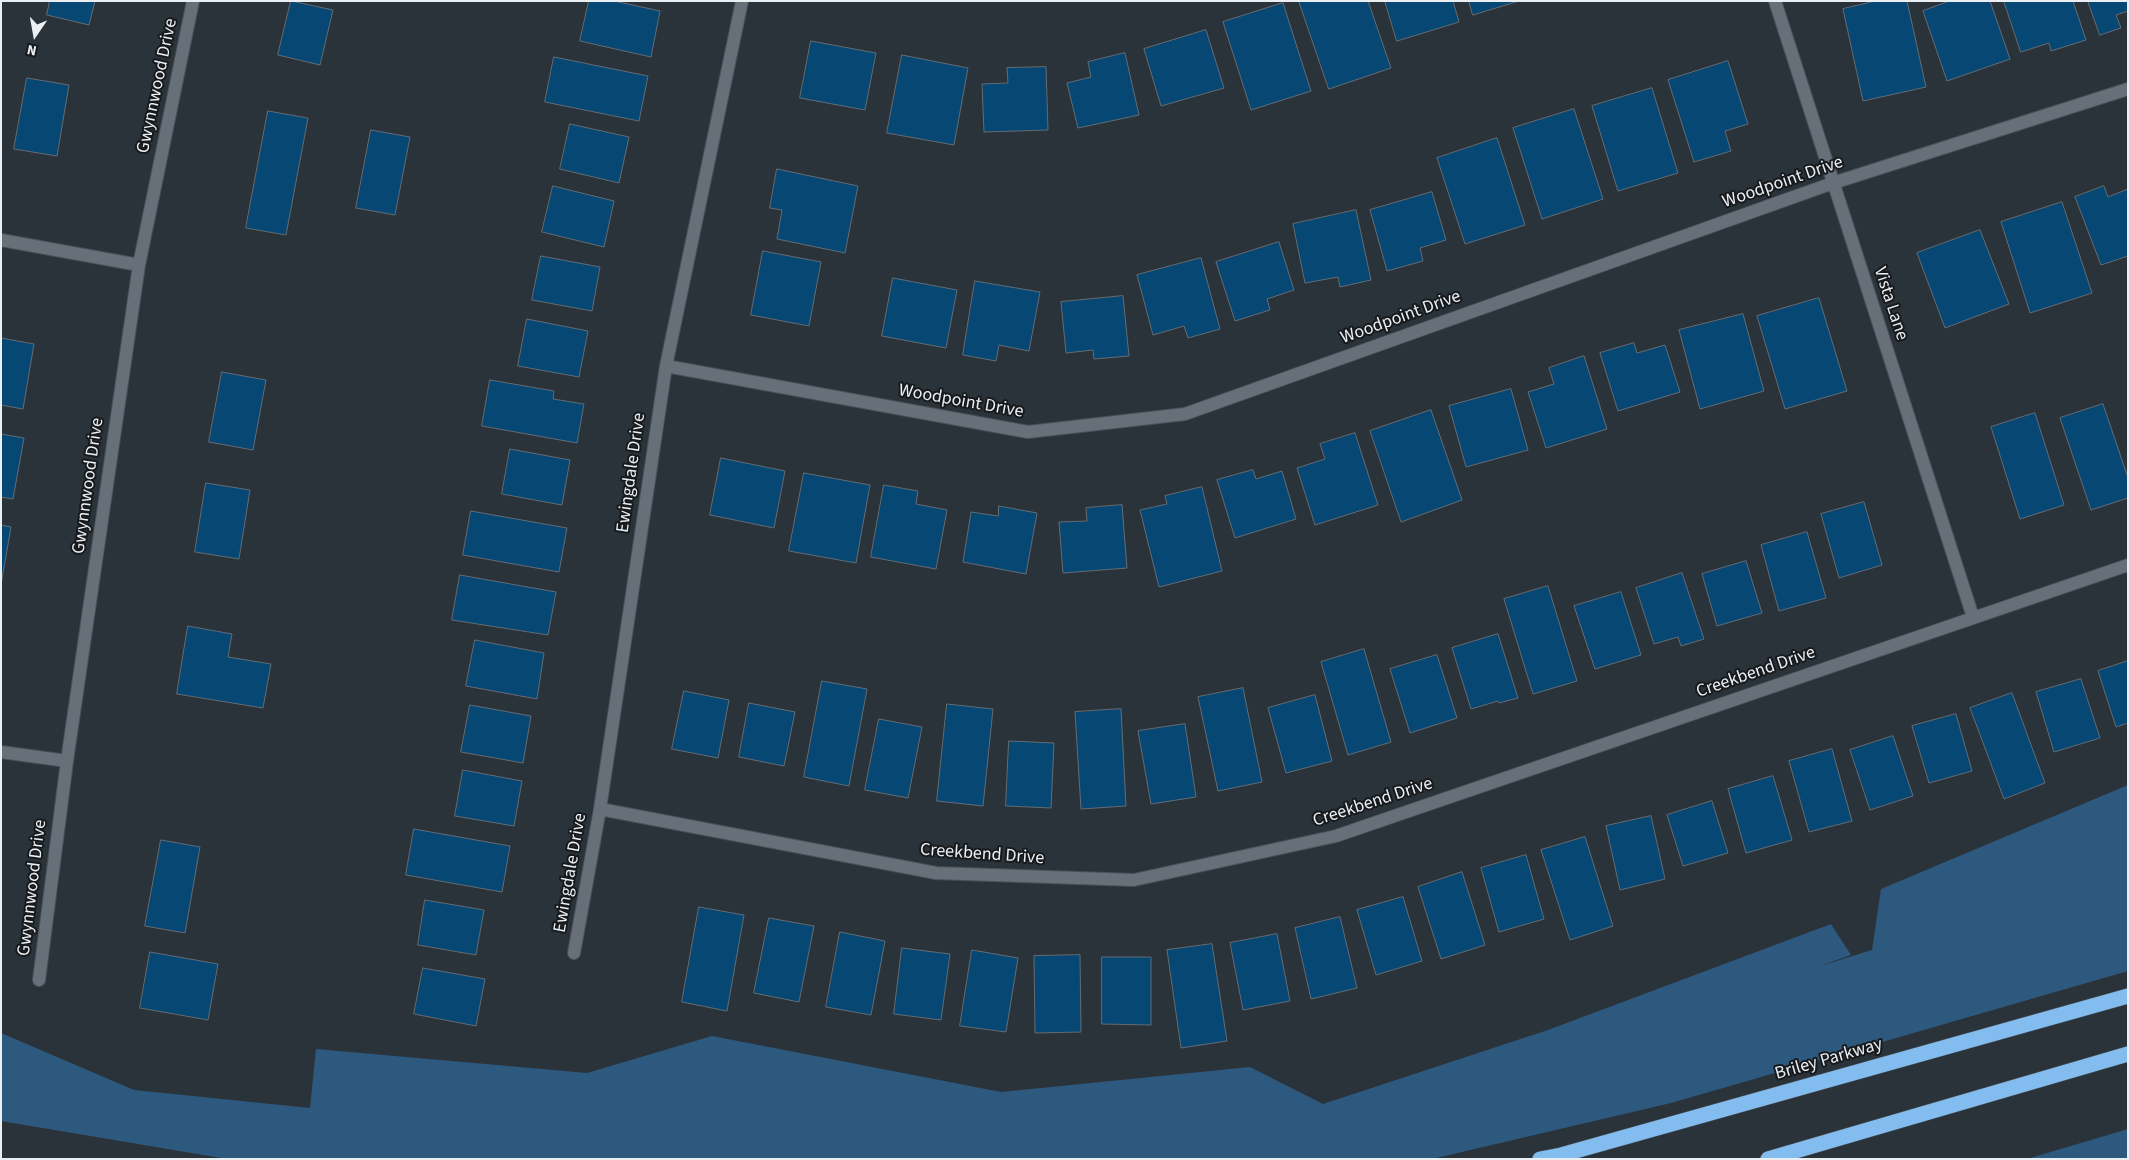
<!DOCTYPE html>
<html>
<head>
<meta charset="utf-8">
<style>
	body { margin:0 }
	#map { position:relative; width:2129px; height:1160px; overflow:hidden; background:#2b333a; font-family:"Source Sans 3",sans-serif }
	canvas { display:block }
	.frame { position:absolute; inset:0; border:2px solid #eaeff4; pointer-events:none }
	.north { position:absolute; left:10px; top:10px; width:50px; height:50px; -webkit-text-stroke:4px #171a1d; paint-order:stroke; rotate:192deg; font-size:14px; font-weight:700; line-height:20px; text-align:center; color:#eaeff4 }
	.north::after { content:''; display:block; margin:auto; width:18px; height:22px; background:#eaeff4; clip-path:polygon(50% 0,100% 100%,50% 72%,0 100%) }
</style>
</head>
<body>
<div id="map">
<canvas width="2129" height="1160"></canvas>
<div class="frame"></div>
<div class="north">N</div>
</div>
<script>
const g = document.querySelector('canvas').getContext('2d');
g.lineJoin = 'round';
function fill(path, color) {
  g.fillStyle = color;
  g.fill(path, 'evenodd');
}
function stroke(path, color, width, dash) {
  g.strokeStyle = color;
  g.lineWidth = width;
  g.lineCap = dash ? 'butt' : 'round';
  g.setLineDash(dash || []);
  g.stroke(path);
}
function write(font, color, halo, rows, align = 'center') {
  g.font = font + ' "Source Sans 3",sans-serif';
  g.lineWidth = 4;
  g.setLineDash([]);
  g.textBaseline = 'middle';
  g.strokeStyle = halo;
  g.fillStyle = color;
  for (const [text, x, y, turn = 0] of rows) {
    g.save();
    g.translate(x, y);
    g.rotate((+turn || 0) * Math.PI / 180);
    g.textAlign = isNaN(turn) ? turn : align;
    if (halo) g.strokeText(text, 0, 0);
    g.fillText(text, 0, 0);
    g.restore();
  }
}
fill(new Path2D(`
	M2128,785V971L1671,1103L1432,1159H227L1,1121V1033L134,1090L310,1108L316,1049L587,1073L712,1036L1001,1092L1250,1067L1323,1104L1548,1030L1831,924L1851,955L1817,967L1872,950L1881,889Z
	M2128,1129V1159H2027Z`), '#2e597e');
const building = new Path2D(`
	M50,1H95L89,25L47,15Z
	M291,1L333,10L320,65L278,55Z
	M589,1H614L660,11L651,57L580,41Z
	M1299,1H1368L1391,68L1329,89Z
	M1385,1H1453L1459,22L1397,41Z
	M1469,1H1519L1473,15Z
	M1876,1H1907L1926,87L1863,101L1843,9Z
	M1950,1H1990L2010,59L1947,81L1923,11Z
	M2004,1H2073L2086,40L2051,51L2049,43L2021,52Z
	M2088,1H2128V11L2116,15L2121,28L2100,35Z
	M1283,3L1311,91L1251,110L1223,22Z
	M1206,30L1224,88L1161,106L1144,49Z
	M811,41L876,53L865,110L800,98Z
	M1125,53L1139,115L1078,128L1067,83L1091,77L1088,62Z
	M902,55L968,68L954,145L887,133Z
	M554,57L648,76L639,121L545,102Z
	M1728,61L1748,124L1725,131L1731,151L1694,162L1668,80Z
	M1046,67L1048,130L984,132L982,84L1008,83L1007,68Z
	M27,78L69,85L57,156L14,149Z
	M1652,88L1678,173L1618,191L1592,106Z
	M1574,109L1603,199L1542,219L1513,128Z
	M268,111L308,118L286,235L246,228Z
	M570,124L629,137L619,183L560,169Z
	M371,130L410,137L395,215L356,208Z
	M1497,138L1525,225L1465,244L1437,158Z
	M777,169L858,186L845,253L777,239L782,210L770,208Z
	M553,186L614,201L604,247L542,232Z
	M2104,186L2108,197L2128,189V256L2101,265L2075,197Z
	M1432,192L1446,240L1420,248L1423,261L1387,271L1370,210Z
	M2062,202L2092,293L2030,313L2001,222Z
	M1356,210L1371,280L1340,287L1338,277L1305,283L1293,224Z
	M1980,230L2009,304L1945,328L1917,253Z
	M1279,242L1294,290L1267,299L1270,310L1235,321L1216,262Z
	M763,251L821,262L809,326L751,315Z
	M541,256L600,267L592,311L532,300Z
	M1201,258L1220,329L1188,338L1184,326L1153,335L1137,275Z
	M893,278L957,290L946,348L882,336Z
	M975,281L1040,292L1029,351L999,345L996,361L963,355Z
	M1123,296L1129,356L1094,359L1093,350L1066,353L1061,302Z
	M1819,298L1847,391L1785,409L1757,316Z
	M1743,314L1764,391L1700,409L1679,330Z
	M527,319L588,331L579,377L518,366Z
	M1,338L34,344L23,409L1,405Z
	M1634,343L1637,353L1665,345L1680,392L1618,411L1600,353Z
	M1584,356L1607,429L1546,448L1528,392L1554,384L1549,368Z
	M222,372L266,380L253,450L209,442Z
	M490,380L554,391L553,399L584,404L577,443L482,426Z
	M1511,389L1528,450L1466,467L1449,406Z
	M2103,404L2128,478V498L2091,510L2060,418Z
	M1431,410L1462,500L1401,522L1370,431Z
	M2035,413L2064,505L2020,519L1991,427Z
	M1355,433L1378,505L1315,525L1297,468L1325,459L1320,444Z
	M1,434L24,438L13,499L1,497Z
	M510,449L570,460L562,505L502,494Z
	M721,458L785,471L774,528L710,515Z
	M1253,470L1256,479L1282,471L1296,519L1235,538L1217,480Z
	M804,473L870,485L856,563L789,551Z
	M206,483L250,490L239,559L195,552Z
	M884,485L918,491L916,504L947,510L936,569L871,557Z
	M1202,487L1222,571L1159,587L1140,510L1167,504L1165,496Z
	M1864,502L1882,565L1839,578L1821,514Z
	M1122,505L1127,568L1063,573L1059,522L1087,521L1086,508Z
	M999,506L1037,513L1026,574L963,562L971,512L998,516Z
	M471,511L567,528L559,572L463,555Z
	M1,525L11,527L1,585Z
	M1807,532L1826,598L1779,611L1761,545Z
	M1746,561L1762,613L1717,626L1702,574Z
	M1682,573L1704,639L1681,646L1678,637L1654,644L1636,588Z
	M460,575L556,592L548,635L452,620Z
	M1548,586L1577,681L1533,694L1504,599Z
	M1621,592L1641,655L1595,669L1574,606Z
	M188,626L232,634L228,657L271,664L263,708L177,694Z
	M1498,634L1518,698L1499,703L1498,701L1471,709L1452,648Z
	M475,640L544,653L537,699L466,686Z
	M1364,649L1391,742L1348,755L1321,662Z
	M1437,655L1457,718L1410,733L1390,669Z
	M2128,661V723L2116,727L2098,671Z
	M2081,679L2100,738L2054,752L2036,692Z
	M822,681L867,689L849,786L804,777Z
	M1243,688L1262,782L1218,791L1198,697Z
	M684,691L729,700L718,758L672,749Z
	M2012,693L2045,783L2004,799L1970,708Z
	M1315,695L1332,761L1286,773L1268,708Z
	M749,703L795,712L784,766L739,757Z
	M947,704L993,709L983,806L937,801Z
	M470,705L531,716L523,763L461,752Z
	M1121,709L1126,806L1081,809L1075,712Z
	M1956,714L1972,771L1929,783L1912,726Z
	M879,719L922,727L908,798L865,790Z
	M1185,724L1196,797L1151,804L1138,731Z
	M1893,736L1913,796L1870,810L1850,750Z
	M1009,741L1054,743L1051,808L1006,806Z
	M1832,749L1852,821L1809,832L1789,761Z
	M463,770L522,781L514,826L455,816Z
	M1773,776L1792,840L1746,853L1728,789Z
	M1712,801L1728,853L1683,866L1667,815Z
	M1651,816L1665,879L1620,890L1606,826Z
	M414,829L510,846L502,892L406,875Z
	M1585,837L1613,926L1570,940L1541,850Z
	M161,840L200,847L185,933L145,926Z
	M1526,855L1544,919L1499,932L1481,868Z
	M1462,872L1485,945L1441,959L1418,887Z
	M1403,897L1422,961L1376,975L1357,910Z
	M425,900L484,910L476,955L418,945Z
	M699,907L744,915L727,1011L682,1002Z
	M1340,917L1357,988L1311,999L1295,928Z
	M769,918L814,926L799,1002L754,993Z
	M840,932L885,941L871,1015L826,1007Z
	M1277,934L1290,1001L1243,1010L1230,943Z
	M1212,944L1227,1041L1181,1048L1167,950Z
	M902,948L950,954L941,1020L894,1014Z
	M972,950L1018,958L1006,1032L960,1026Z
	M150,952L218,964L208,1020L140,1008Z
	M1080,955L1081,1032L1035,1033L1034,956Z
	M1102,957H1151V1025L1102,1024Z
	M423,968L485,979L476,1026L414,1014Z`);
fill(building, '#074773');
stroke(building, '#636c74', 1);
const street = new Path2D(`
	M1775,1L1973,617
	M1,240L139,265
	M666,366L1028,432L1185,414L1833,183L2128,89
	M1,752L67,761
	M600,809L936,873L1134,880L1336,836L2128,565
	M574,953L600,809L666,366L742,1
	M39,980L67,761L139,265L193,1`);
const highway = new Path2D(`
	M1540,1159L1561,1155L2128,996
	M1768,1159L2128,1054`);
stroke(street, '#4b5158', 14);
stroke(highway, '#4b5158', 16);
stroke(street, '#677078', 12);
stroke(highway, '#83bdf0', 15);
write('18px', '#eaeff4', '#171a1d', [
	["Gwynnwood Drive",158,86,-78],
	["Woodpoint Drive",1783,183,-19],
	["Vista Lane",1890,304,72],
	["Woodpoint Drive",1401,318,-20],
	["Woodpoint Drive",961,402,10],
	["Ewingdale Drive",632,473,-82],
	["Gwynnwood Drive",89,486,-82],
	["Creekbend Drive",1756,673,-19],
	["Creekbend Drive",1373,803,-18],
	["Creekbend Drive",982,855,4],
	["Ewingdale Drive",571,873,-80],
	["Gwynnwood Drive",33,888,-83],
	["Briley Parkway",1829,1060,-16]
]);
</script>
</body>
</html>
